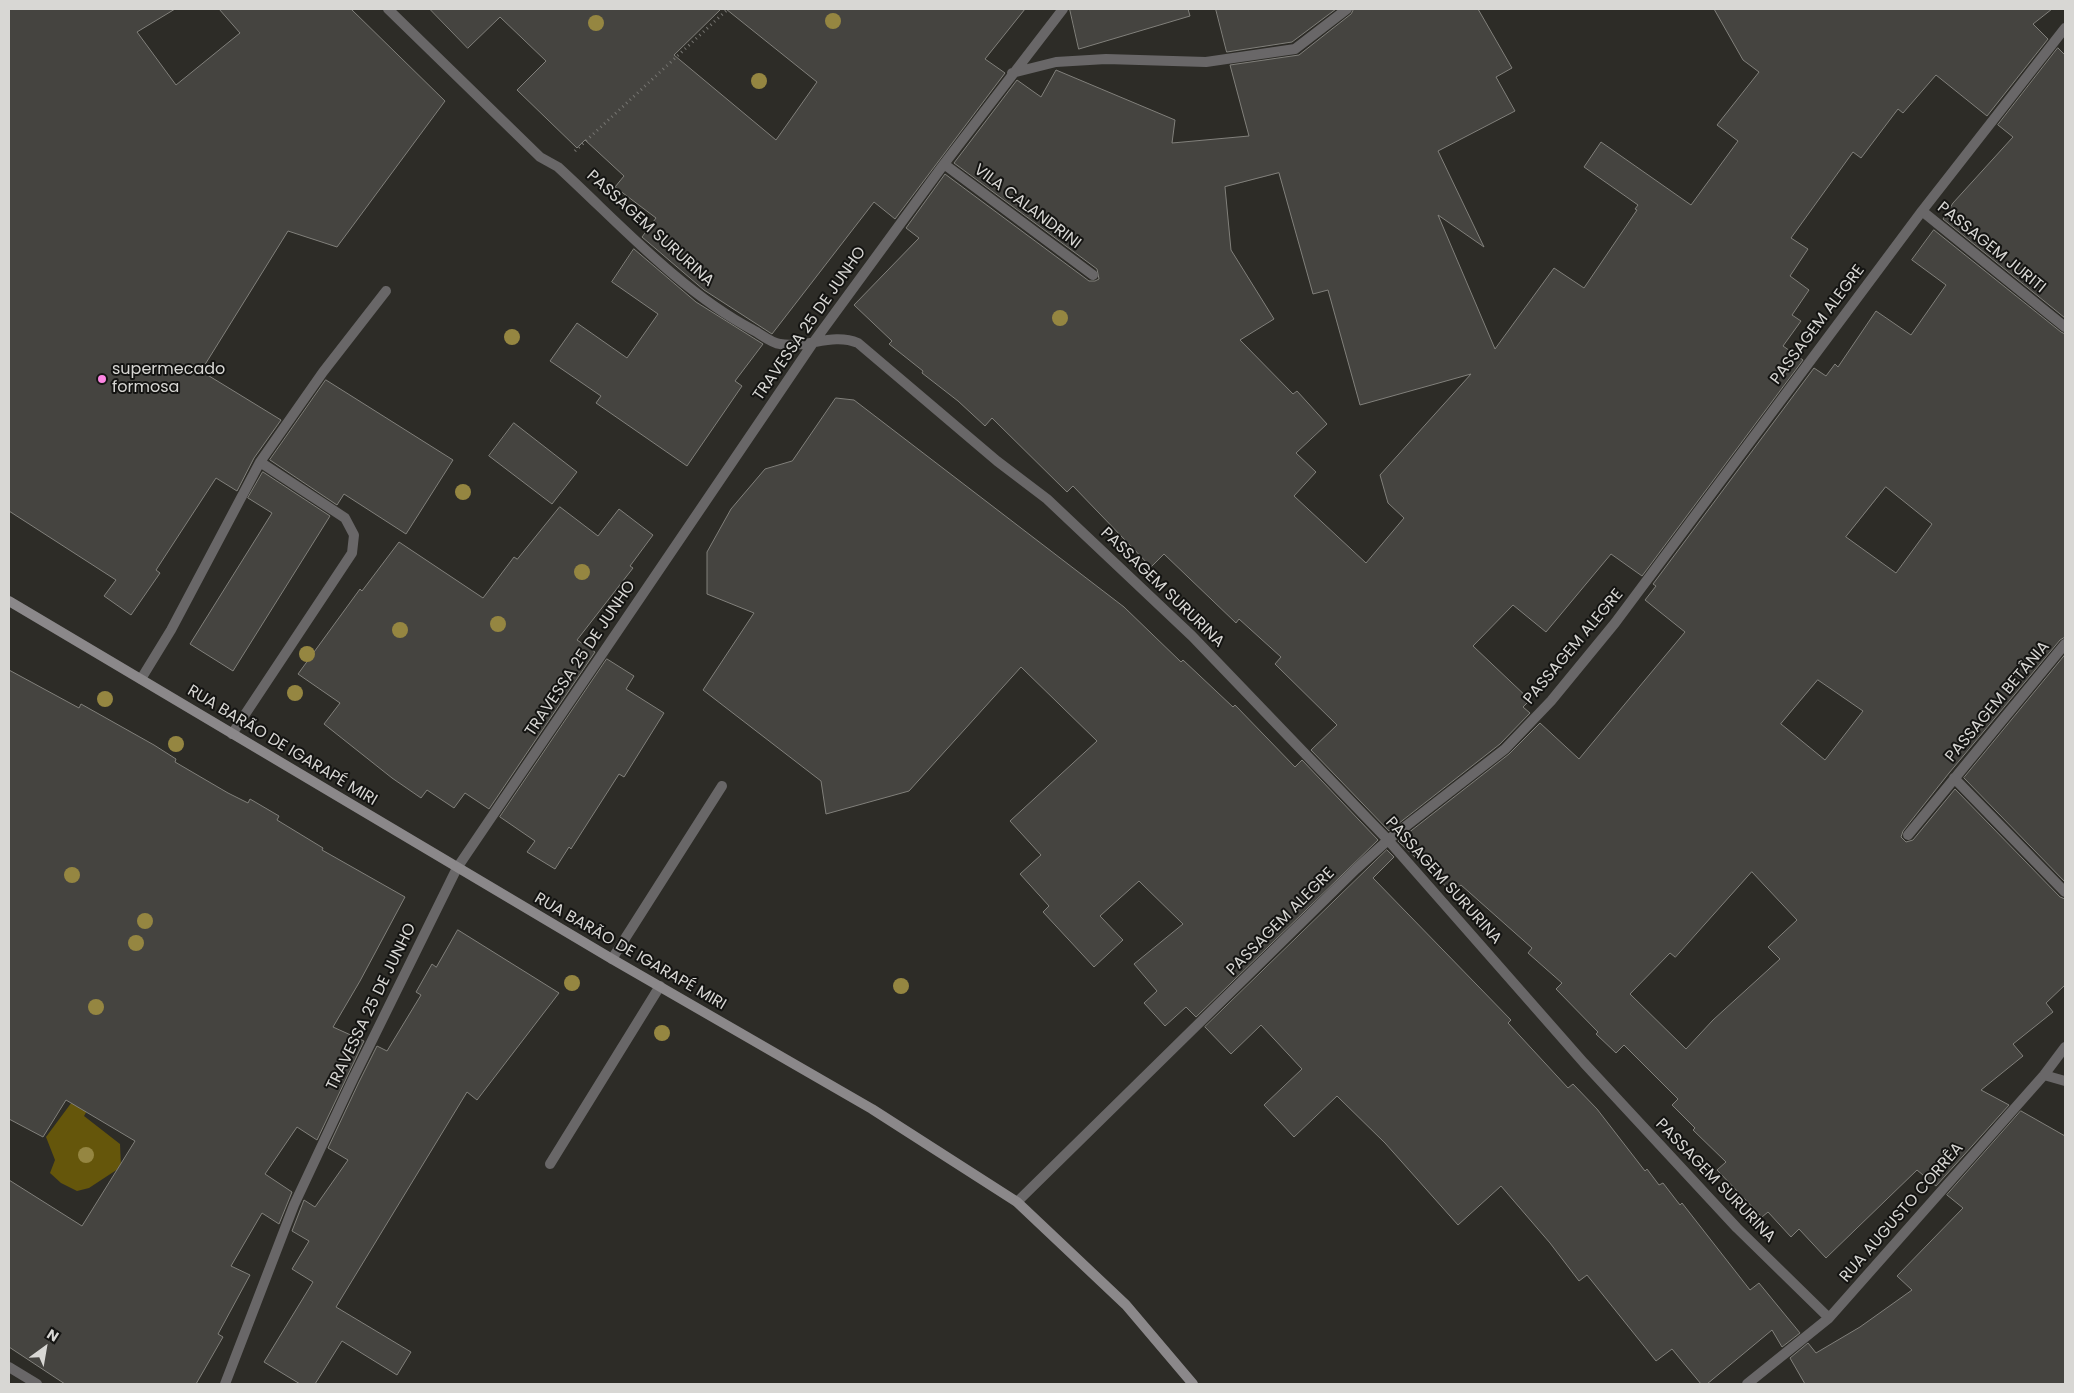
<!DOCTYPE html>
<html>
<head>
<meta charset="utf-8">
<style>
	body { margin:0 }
	#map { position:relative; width:2074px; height:1393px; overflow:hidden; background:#2d2c27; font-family:Poppins,sans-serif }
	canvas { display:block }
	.frame { position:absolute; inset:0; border:10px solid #d8d7d4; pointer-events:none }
	.north { position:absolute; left:20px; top:1323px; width:50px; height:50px; -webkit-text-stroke:4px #141412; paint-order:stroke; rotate:32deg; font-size:14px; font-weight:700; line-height:20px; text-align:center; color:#d8d7d4 }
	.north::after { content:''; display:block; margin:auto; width:18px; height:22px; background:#d8d7d4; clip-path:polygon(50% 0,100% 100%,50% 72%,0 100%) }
</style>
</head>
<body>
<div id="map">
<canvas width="2074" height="1393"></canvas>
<div class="frame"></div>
<div class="north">N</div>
</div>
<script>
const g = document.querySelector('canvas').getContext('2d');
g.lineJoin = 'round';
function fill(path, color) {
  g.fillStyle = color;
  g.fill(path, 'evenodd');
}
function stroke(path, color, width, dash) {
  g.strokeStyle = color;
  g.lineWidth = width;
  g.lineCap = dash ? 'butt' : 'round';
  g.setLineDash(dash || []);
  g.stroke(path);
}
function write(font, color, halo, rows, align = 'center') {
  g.font = font + ' Poppins,sans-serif';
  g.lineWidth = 4;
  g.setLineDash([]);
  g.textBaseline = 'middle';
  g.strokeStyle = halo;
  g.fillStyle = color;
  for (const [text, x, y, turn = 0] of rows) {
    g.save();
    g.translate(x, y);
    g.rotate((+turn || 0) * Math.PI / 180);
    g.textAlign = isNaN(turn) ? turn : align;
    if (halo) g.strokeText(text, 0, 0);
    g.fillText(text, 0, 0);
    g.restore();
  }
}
fill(new Path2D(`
	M86,1083L100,1088L84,1116L120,1144L121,1167L89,1188L77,1191L61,1183L50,1173L55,1160L46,1137Z`), '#65560b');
const building = new Path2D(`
	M9,9H175L137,32L176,85L240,33L219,9H351L445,101L337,247L288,231L201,371L281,420L254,458L237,491L216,478L156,570L160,573L131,615L104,596L116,580L9,511Z
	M430,9H721L674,55L776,140L817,82L726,9H1025L985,59L1005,73L895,219L874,202L772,334L704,290L642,237L656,218L615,187L624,176L585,140L577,148L517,90L546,61L500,17L468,48Z
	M1070,9H1188L1190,16L1079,49Z
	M1216,9H1336L1292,42L1227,52Z
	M1354,9H1478L1512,68L1496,77L1515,111L1438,151L1484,247L1438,215L1495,349L1554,268L1584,288L1637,210L1635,209L1638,205L1584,167L1601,142L1691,205L1738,141L1717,125L1759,72L1743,60L1714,9H2052L2033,24L2048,39L1987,116L1936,75L1903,113L1898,109L1861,158L1853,152L1791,238L1808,249L1790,276L1809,290L1792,315L1801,321L1783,346L1803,360L1642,576L1611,554L1546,632L1513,605L1473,646L1530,700L1523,707L1530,713L1500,744L1389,831L1311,750L1337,725L1275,664L1281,657L1239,619L1236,623L1164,554L1151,567L1073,486L1067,492L992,418L985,426L958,401L922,373L923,371L889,344L892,341L854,305L919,238L906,228L945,174L1089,281H1095L1099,279L1097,269L954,163L1017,80L1041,97L1056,70L1175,120L1172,143L1249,136L1230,65L1299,55L1351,14ZM1279,173L1313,294L1328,290L1360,405L1471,374L1380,475L1388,503L1404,518L1366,563L1294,496L1316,472L1296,453L1327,424L1297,391L1293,394L1240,340L1274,319L1231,250L1225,187Z
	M2058,48L2065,55V318L1943,219L1953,203L2013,137L1998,125Z
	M1934,230L2061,332L2065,334V637L2060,640L1949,773L1903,831L1901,837L1906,842L1913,840L1955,789L2060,897L2065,899V985L2046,1003L2053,1012L2013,1044L2023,1056L1981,1090L2009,1105L1936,1186L1917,1170L1826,1258L1799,1229L1791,1237L1768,1212L1762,1217L1717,1170L1726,1162L1693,1130L1695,1128L1672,1105L1678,1099L1624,1045L1616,1053L1596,1034L1598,1032L1556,989L1562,983L1528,953L1532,948L1461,885L1452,892L1398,841L1509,754L1540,723L1579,759L1685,632L1645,600L1656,586L1653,584L1814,368L1826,376L1835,364L1838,367L1876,311L1911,335L1946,285L1912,260ZM1886,487L1932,524L1896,573L1846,537ZM1818,680L1863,711L1825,760L1781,724ZM1752,872L1797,920L1768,947L1780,959L1713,1020L1686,1049L1630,994L1670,953L1675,957Z
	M634,249L696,302L763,344L735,381L742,386L687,466L596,403L601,396L550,361L577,323L627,358L658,314L612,282Z
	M326,380L453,460L406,534L344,494L337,505L270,460Z
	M836,398L854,400L1124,607L1181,662L1183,660L1233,707L1235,705L1295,767L1302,760L1378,840L1196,1017L1186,1007L1165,1026L1144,1003L1157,991L1134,964L1183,924L1139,881L1100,916L1123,940L1094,967L1043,912L1049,906L1020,874L1041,855L1010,821L1097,741L1021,667L909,791L826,814L821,781L703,690L754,613L707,594V552L731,509L765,469L792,461Z
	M514,423L577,472L552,504L489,456Z
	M263,472L330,516L233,671L190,644L272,513L248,498Z
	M560,507L598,536L619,509L653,535L630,566L633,568L577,640L595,652L489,809L465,793L454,808L427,790L421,798L392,778L324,724L340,703L298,674L360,589L362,591L399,542L483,598L514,557L517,559Z
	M2065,655V882L1964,778Z
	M607,659L634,676L626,689L664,713L624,777L619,774L571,849L569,847L555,869L527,852L535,841L500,817Z
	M9,670L79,708L81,704L154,745L176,759L175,762L228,793L248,803L250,799L279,816L277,820L323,848L322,850L405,897L360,981L333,1027L364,1041L317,1140L297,1127L265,1174L292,1192L279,1224L262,1213L231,1266L250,1275L218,1334L223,1337L196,1384H65L9,1347V1180L82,1226L135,1141L66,1100L43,1137L9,1119Z
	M1387,850L1394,857L1373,878L1511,1020L1508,1023L1568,1088L1573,1084L1597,1109L1645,1171L1647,1169L1659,1185L1663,1183L1680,1205L1682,1203L1750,1290L1759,1283L1800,1333L1782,1347L1772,1330L1707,1384H1701L1672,1349L1656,1361L1587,1275L1579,1281L1550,1243L1501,1186L1458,1225L1385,1143L1337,1096L1294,1137L1264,1105L1302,1069L1261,1025L1231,1054L1205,1027Z
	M458,930L559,993L477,1100L467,1092L336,1307L411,1352L397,1375L342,1341L315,1384H300L264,1362L313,1282L292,1269L309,1241L292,1231L304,1200L315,1207L348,1160L328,1148L359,1082L377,1046L387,1051L421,995L416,992L432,964L436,967Z
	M2021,1111L2065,1136V1384H1805L1790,1358L1808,1343L1816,1353L1860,1327L1912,1290L1897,1276L1963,1208L1947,1195Z`);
fill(building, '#454440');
stroke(building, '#81807b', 1);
stroke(new Path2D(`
	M575,151L728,9`), '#767571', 3, [1, 4]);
stroke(new Path2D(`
	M141,679L171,630L260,462L323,372L386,291
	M232,734L352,553L354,535L345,518L260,462
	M612,959L722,786
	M550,1164L660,986`), '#696768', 10);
stroke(new Path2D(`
	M388,9L540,157L558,167C619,223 680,291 753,330C761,334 771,343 780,344C807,349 832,332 858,343L997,461L1047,499L1192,636L1388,840L1584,1063L1737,1228L1829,1318
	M1012,73L1056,62L1106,59L1206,62L1295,49L1347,9
	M944,164L1093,275
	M1922,211L2065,327
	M1954,778L2065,892
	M1908,835L2065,644
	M2044,1075L2065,1081
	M1017,1202L1356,869L1388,840L1505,749L1551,701L1615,623L1922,211L2065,28
	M9,1367L37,1384
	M225,1384L294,1205L353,1079L457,868L813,343L944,164L1063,9
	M1747,1384L1829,1318L2044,1075L2065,1047`), '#696768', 10);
stroke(new Path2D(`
	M9,601L612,959L872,1109L1017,1202L1126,1305L1193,1384`), '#8b888a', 10);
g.fillStyle = '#958641';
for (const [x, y] of [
	[833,21],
	[596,23],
	[759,81],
	[1060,318],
	[512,337],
	[463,492],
	[582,572],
	[498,624],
	[400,630],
	[307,654],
	[295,693],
	[105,699],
	[176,744],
	[72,875],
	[145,921],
	[136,943],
	[572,983],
	[901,986],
	[96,1007],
	[662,1033],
	[86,1155]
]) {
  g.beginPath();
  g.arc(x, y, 8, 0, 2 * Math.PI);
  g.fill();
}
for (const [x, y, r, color] of [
	[102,379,5,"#fd86e3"]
]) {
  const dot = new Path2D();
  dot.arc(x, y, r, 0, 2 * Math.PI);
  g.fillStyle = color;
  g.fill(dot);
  stroke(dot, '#141412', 2);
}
write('16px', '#d8d7d4', '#141412', [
	["VILA CALANDRINI",1027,207,37],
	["PASSAGEM SURURINA",650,229,42],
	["PASSAGEM JURITI",1991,248,39],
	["TRAVESSA 25 DE JUNHO",810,324,-55],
	["PASSAGEM ALEGRE",1818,325,-53],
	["PASSAGEM SURURINA",1162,588,44],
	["PASSAGEM ALEGRE",1574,647,-50],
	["TRAVESSA 25 DE JUNHO",581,659,-56],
	["PASSAGEM BETÂNIA",1998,702,-50],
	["RUA BARÃO DE IGARAPÉ MIRI",282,746,31],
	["PASSAGEM SURURINA",1443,881,48],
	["PASSAGEM ALEGRE",1281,922,-45],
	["RUA BARÃO DE IGARAPÉ MIRI",630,952,30],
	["TRAVESSA 25 DE JUNHO",372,1007,-64],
	["PASSAGEM SURURINA",1715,1181,46],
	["RUA AUGUSTO CORRÊA",1902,1213,-49]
]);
write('16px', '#d8d7d4', '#141412', [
	["supermecado",112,370],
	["formosa",112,388]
], 'left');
</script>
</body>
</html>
